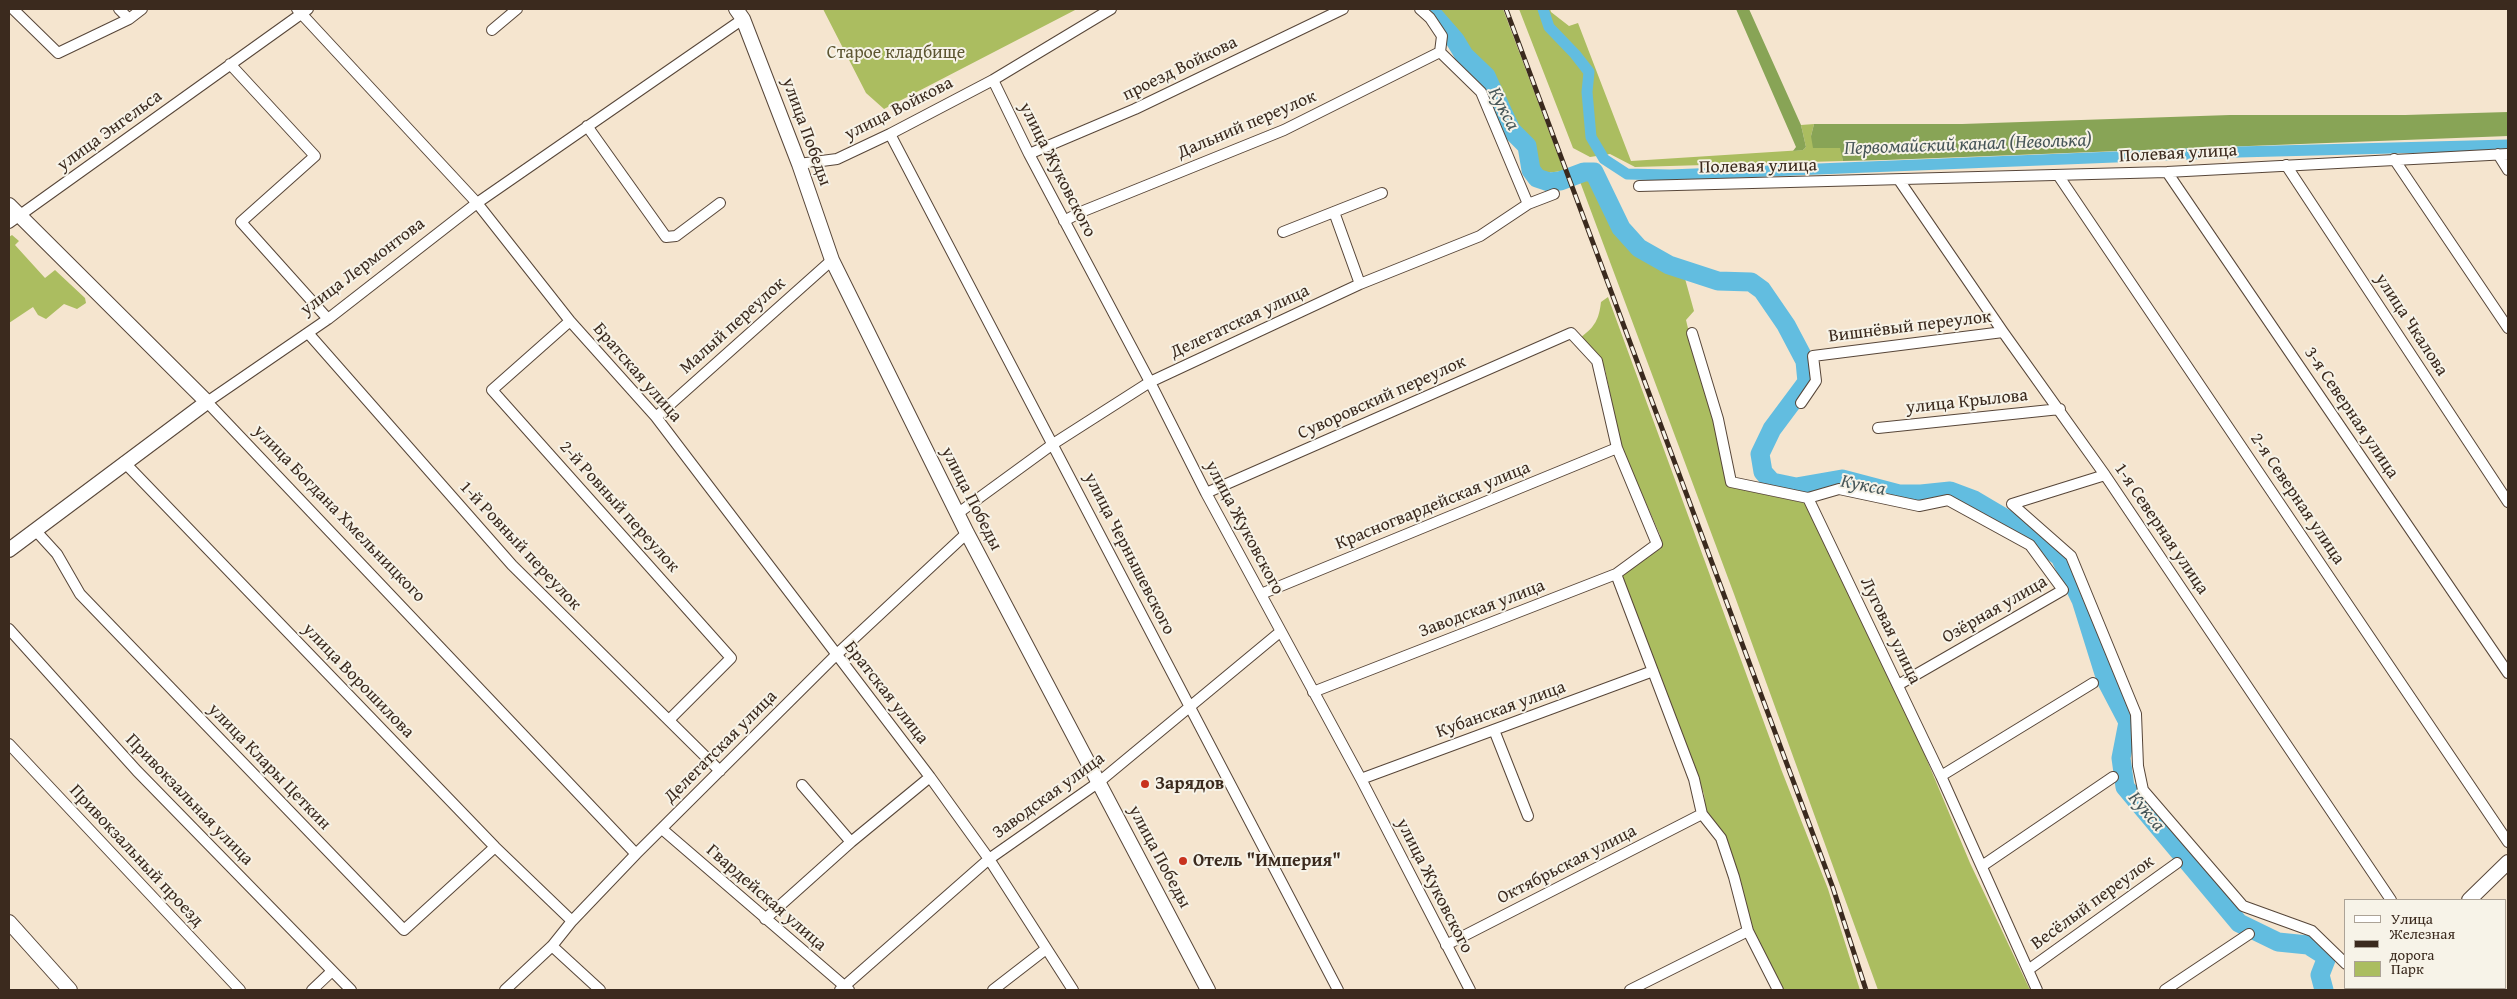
<!DOCTYPE html>
<html>
<head>
<meta charset="utf-8">
<style>
	body { margin:0 }
	#map { position:relative; width:2517px; height:999px; overflow:hidden; background:#f5e5cf; font-family:"Gentium Book Plus",serif }
	canvas { display:block }
	.frame { position:absolute; inset:0; border:10px solid #3b2a1e; pointer-events:none }
	.legend { position:absolute; left:2344px; top:899px; width:162px; height:90px; box-sizing:border-box; background:#f7f3e8; border:1px solid #aca397; margin:0; padding:6px 9px; list-style:none; font-size:15px; color:#3b2a1e }
	.legend li { display:flex; align-items:center; gap:10px; height:25px }
	.legend b { width:25px; border:1px solid #aca397 }
</style>
</head>
<body>
<div id="map">
<canvas width="2517" height="999"></canvas>
<div class="frame"></div>
<ul class="legend">
<li><b style="height:6px;background:#fff"></b>Улица</li>
<li><b style="height:6px;background:#3b2a1e"></b>Железная дорога</li>
<li><b style="height:14px;background:#abbd60"></b>Парк</li>
</ul>
</div>
<script>
const g = document.querySelector('canvas').getContext('2d');
g.lineJoin = 'round';
function fill(path, color) {
  g.fillStyle = color;
  g.fill(path, 'evenodd');
}
function stroke(path, color, width, dash) {
  g.strokeStyle = color;
  g.lineWidth = width;
  g.lineCap = dash ? 'butt' : 'round';
  g.setLineDash(dash || []);
  g.stroke(path);
}
function write(font, color, halo, rows, align = 'center') {
  g.font = font + ' "Gentium Book Plus",serif';
  g.lineWidth = 4;
  g.setLineDash([]);
  g.textBaseline = 'middle';
  g.strokeStyle = halo;
  g.fillStyle = color;
  for (const [text, x, y, turn = 0] of rows) {
    g.save();
    g.translate(x, y);
    g.rotate((+turn || 0) * Math.PI / 180);
    g.textAlign = isNaN(turn) ? turn : align;
    if (halo) g.strokeText(text, 0, 0);
    g.fillText(text, 0, 0);
    g.restore();
  }
}
fill(new Path2D(`
	M823,9H1077L884,109L866,93Z
	M1437,9H1503L1564,171L1544,173L1535,170L1530,146L1513,125L1490,74L1466,52Z
	M1519,9H1550L1551,12L1569,26L1578,23L1631,161L1803,150L1806,147L1801,125L1814,124L1811,136L1841,148L1843,161L1635,167L1610,154L1590,157L1573,148Z
	M1586,177L1594,178L1626,243L1652,261L1684,275L1694,311L1686,320L1697,366L1716,421L1729,481L1734,488L1805,503L1924,753L1970,863L2030,990H1878L1734,594L1579,179Z
	M12,235L19,241L15,245L45,278L55,270L85,298L86,303L77,309L64,304L46,319L38,315L33,307L9,323V237Z
	M1608,297L1781,769L1828,889L1860,990H1783L1753,929L1706,813L1704,794L1697,776L1620,576L1661,548L1660,535L1621,446L1605,369L1593,349L1581,337C1595,327 1599,319 1601,302Z`), '#abbd60');
fill(new Path2D(`
	M1736,9H1749L1801,125L1806,147L1803,150L1793,151L1796,147L1793,140Z
	M2508,112V136L1886,160L1843,161L1840,148H1813L1811,136L1814,124H1962L2230,115H2405Z`), '#88a456');
stroke(new Path2D(`
	M1543,9L1549,27L1575,54L1589,72L1587,92L1591,137L1604,159L1627,174L1670,175L2238,152L2508,145`), '#62bde0', 11);
stroke(new Path2D(`
	M1428,9L1455,40L1464,55L1486,76L1511,130L1527,146L1531,170L1537,178L1549,182L1560,181L1584,172H1594L1621,228L1639,248L1669,265L1718,281L1751,282L1762,290L1786,325L1805,361L1807,382L1772,429L1760,454L1763,472L1772,482L1796,487L1842,479L1899,494H1921L1950,491L1974,500L2023,529L2060,557L2081,600L2106,680L2128,722L2121,758L2125,787L2239,923L2278,942L2308,945L2327,957L2320,975L2324,990`), '#62bde0', 19);
const street = new Path2D(`
	M13,9L58,53L129,19L142,9
	M119,9L129,19
	M297,9L477,203L570,321L656,417L930,777L989,859L1073,990
	M1420,9L1430,18L1442,36L1440,52L1481,92L1528,204
	M492,30L517,9
	M230,64L315,156L241,222L328,319
	M993,80L1029,154L1150,382L1206,493L1361,779L1470,990
	M587,126L666,237L676,236L720,203
	M890,134L1338,990
	M1029,154L1135,109L1343,9
	M2498,154L2508,170
	M2394,159L2508,328
	M799,164L837,159L890,134L993,80L1111,9
	M2286,165L2508,502
	M2167,172L2508,673
	M2058,175L2508,842
	M1899,180L2003,332L2105,475L2391,900
	M1639,186L2167,172L2508,154
	M1334,212L1360,284
	M1064,221L1081,212L1284,130L1440,52
	M9,223L308,9
	M1283,232L1382,193
	M570,321L492,390L731,658L669,720
	M308,333L512,565L720,771
	M1692,333L1718,419L1731,482L1808,498L1941,776L2037,990
	M1801,403L1816,381L1813,356L2003,332
	M656,417L832,260
	M1878,428L2060,409
	M124,462L495,847L572,921
	M1206,493L1571,333L1597,361L1617,448L1657,544L1616,574L1313,692
	M1808,498L1839,489L1919,506L1948,500L2030,545L2063,590L1898,685
	M2012,504L2071,556L2136,714L2138,766L2143,790L2243,906L2312,931L2346,964
	M2012,504L2105,475
	M957,514L1053,444L1150,382L1360,284L1480,236L1528,204L1554,194
	M36,531L57,554L80,594L404,930L495,847
	M1616,574L1694,779L1702,814L1721,838L1734,877L1748,931L1778,990
	M1261,594L1617,448
	M9,629L137,771L351,990
	M1494,730L1528,816
	M9,744L240,990
	M1941,776L2093,683
	M1361,779L1653,671
	M802,785L851,842
	M662,829L849,990
	M636,854L207,402L328,319L477,203L743,19
	M1982,866L2113,777
	M765,919L851,842L930,777
	M1446,945L1702,814
	M552,946L600,990
	M2028,970L2177,863
	M2371,988L2373,990
	M312,990L332,971
	M505,990L552,946L572,921L636,854L836,655L967,533
	M840,990L989,859L1099,782L1280,632
	M993,990L1046,949
	M1630,990L1748,931
	M2165,990L2249,934`);
const secondary = new Path2D(`
	M736,9L743,19L799,164L832,260L967,533L1208,990
	M9,205L207,402L9,550
	M2469,900L2508,862
	M9,922L70,990
	M2402,988L2404,990
	M2382,990L2385,988`);
stroke(street, '#574639', 12);
stroke(secondary, '#574639', 16);
stroke(street, '#fff', 10);
stroke(secondary, '#fff', 14);
const rail = new Path2D(`
	M1506,9L1833,888L1866,990`);
stroke(rail, '#3b2a1e', 5);
stroke(rail, '#f7f3e8', 3, [9]);
for (const [x, y, r, color] of [
	[1145,784,5,"#c8321e"],
	[1183,861,5,"#c8321e"]
]) {
  const dot = new Path2D();
  dot.arc(x, y, r, 0, 2 * Math.PI);
  g.fillStyle = color;
  g.fill(dot);
  stroke(dot, '#f7f3e8', 2);
}
write('18px', '#5d5632', '#f7f3e8', [
	["Старое кладбище",896,53]
]);
write('18px', '#3b2a1e', '#f7f3e8', [
	["проезд Войкова",1180,69,-26],
	["улица Войкова",899,109,-27],
	["Дальний переулок",1247,125,-23],
	["улица Энгельса",110,131,-36],
	["улица Победы",806,132,70],
	["Полевая улица",2178,154,-3],
	["Полевая улица",1758,167,-1],
	["улица Жуковского",1057,170,63],
	["улица Лермонтова",363,267,-37],
	["Делегатская улица",1240,322,-25],
	["улица Чкалова",2411,325,57],
	["Малый переулок",733,326,-42],
	["Вишнёвый переулок",1910,327,-7],
	["Братская улица",637,373,49],
	["Суворовский переулок",1382,398,-24],
	["улица Крылова",1967,402,-6],
	["3-я Северная улица",2351,413,56],
	["улица Победы",971,499,63],
	["2-я Северная улица",2297,499,56],
	["Красногвардейская улица",1433,506,-22],
	["2-й Ровный переулок",619,507,48],
	["улица Богдана Хмельницкого",339,514,46],
	["улица Жуковского",1244,528,62],
	["1-я Северная улица",2161,529,56],
	["1-й Ровный переулок",520,546,47],
	["улица Чернышевского",1129,554,63],
	["Заводская улица",1482,609,-21],
	["Озёрная улица",1995,610,-30],
	["Луговая улица",1890,631,64],
	["улица Ворошилова",358,681,46],
	["Братская улица",886,693,52],
	["Кубанская улица",1501,710,-20],
	["Делегатская улица",721,747,-45],
	["улица Клары Цеткин",269,767,46],
	["Заводская улица",1049,796,-36],
	["Привокзальная улица",189,800,46],
	["Привокзальный проезд",136,856,47],
	["улица Победы",1159,857,62],
	["Октябрьская улица",1567,865,-27],
	["улица Жуковского",1434,886,63],
	["Гвардейская улица",766,898,41],
	["Весёлый переулок",2093,903,-36]
]);
write('bold 18px', '#3b2a1e', '#f7f3e8', [
	["Зарядов",1155,784],
	["Отель \"Империя\"",1193,861]
], 'left');
write('italic 19px', '#475658', '#f7f3e8', [
	["Кукса",1503,109,62],
	["Первомайский канал (Неволька)",1968,145,-2],
	["Кукса",1863,486,11],
	["Кукса",2146,812,50]
]);
</script>
</body>
</html>
